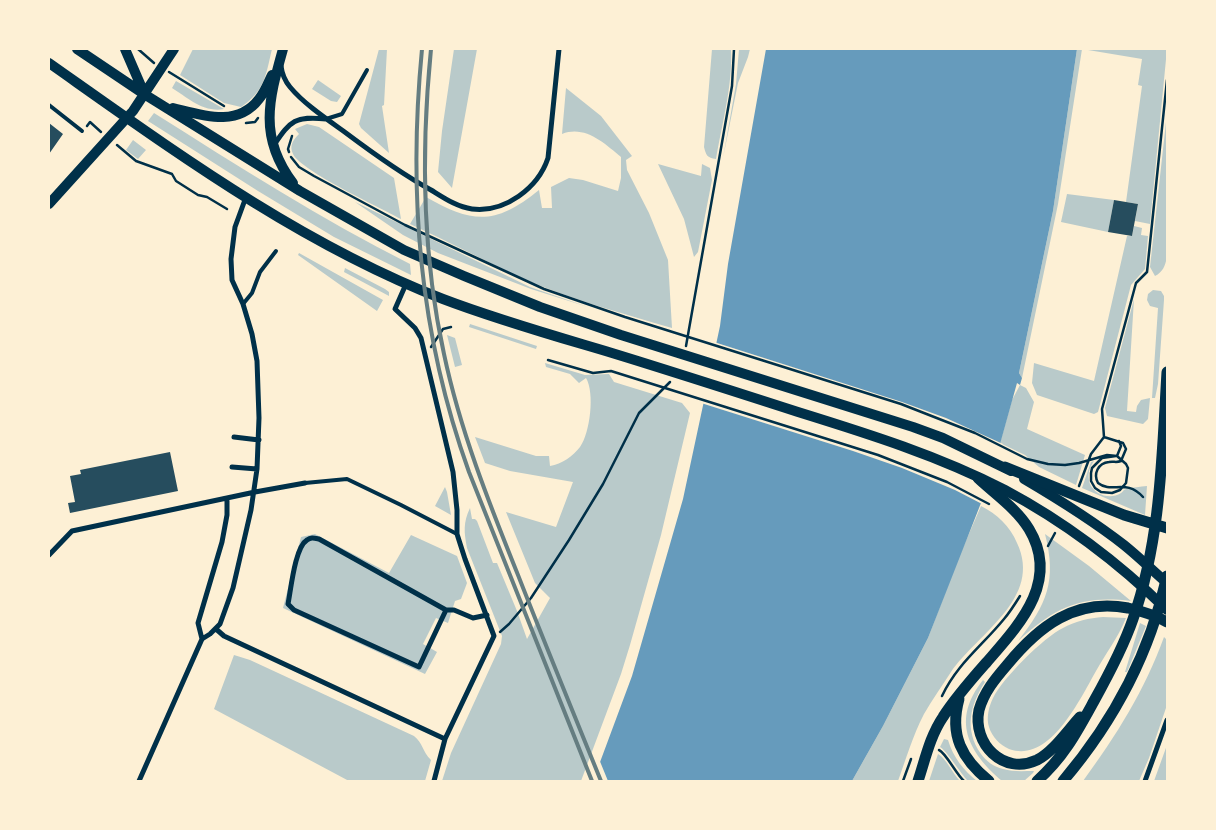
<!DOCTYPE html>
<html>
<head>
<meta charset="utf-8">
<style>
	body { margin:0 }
	#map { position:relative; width:1216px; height:830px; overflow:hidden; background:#fdf0d5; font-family:Cabin,sans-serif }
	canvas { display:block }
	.frame { position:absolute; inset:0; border:50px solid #fdf0d5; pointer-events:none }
</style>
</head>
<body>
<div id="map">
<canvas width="1216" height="830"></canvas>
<div class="frame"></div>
</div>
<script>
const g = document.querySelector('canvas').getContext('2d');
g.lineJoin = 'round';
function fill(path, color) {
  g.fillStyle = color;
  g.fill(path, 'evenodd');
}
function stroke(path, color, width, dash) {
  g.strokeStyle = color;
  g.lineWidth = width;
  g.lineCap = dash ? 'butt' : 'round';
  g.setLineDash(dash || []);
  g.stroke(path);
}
fill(new Path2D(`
	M193,49H272C266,74 265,91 241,107L224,103L180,75Z
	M379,49H387L384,105L382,106L389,153L361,128L359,124Z
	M454,49H477L452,188L438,172L442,131Z
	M712,49H731C733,84 722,124 716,159C707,158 706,155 704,147Z
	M739,49H750L748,57L738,83L723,158L736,84Z
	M1077,49H1082L1058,204L1022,378L1019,373L1053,211Z
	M1088,49H1167L1150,224L1135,221L1138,204L1126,202L1142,86L1138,85L1142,59L1088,50Z
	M318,80L341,96L337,102L331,101L312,89Z
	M176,81L224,109C204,113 188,98 172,88Z
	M566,88L601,116L632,156L626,160L627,170L649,213L668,260L672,328C621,313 569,299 520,277C483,260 447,241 410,224L426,197C473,224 496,225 539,190L542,208H552L551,187L569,178L583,180L618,191L621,178V157C604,143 585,125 562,134Z
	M154,113C238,166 321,219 410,264L411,275L334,237L258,191L148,121Z
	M1167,113V257C1165,266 1163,272 1155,276L1150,267Z
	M307,124L319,127L394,178L401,219C381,208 301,171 293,154C289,146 293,140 299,134L295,129Z
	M133,140L146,150L138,159L126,150Z
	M658,164L701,176L702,164L710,168L712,180L698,252L694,257L684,219Z
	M1067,194L1114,200L1108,232L1061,222Z
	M355,202L530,287L588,307L531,289L438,253L403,235Z
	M1134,226L1142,228L1141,235L1148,236L1145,269L1131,285L1098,412L1094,414L1037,395L1032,383L1034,363L1094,381L1127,236H1132Z
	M299,253L383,300L377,311L298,255Z
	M345,268L385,289L389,292V296L344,272Z
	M1153,290L1161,291L1164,296V300L1158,384L1155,398H1152L1158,308L1150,306L1147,300L1148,294Z
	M1134,299L1127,411L1136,412L1137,406L1141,400L1150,398L1148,419L1143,424L1107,416L1105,408Z
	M470,324L537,346L536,349L469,327Z
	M447,335L455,338L462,365L455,367Z
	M545,363L585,375L609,374L614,382L682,403L690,413L661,535L630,645L621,674L581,781H442L451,753L501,644L502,636L467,548C464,532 463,523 470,508L472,519H475L477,521L493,563H497L517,611L527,639L550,598L535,583L506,512L556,527L573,482L510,471L485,463L475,437L536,456H549L550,466C562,464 573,456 580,447C590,433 595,393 586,378L579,383L570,374L546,367Z
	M1020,385L1026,388L1034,402L1027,429L1085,455L1076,485L1039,467L1025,455L1000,443L1012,400Z
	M1094,461C1089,468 1087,475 1090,484C1095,495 1110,500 1121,493C1125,490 1122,490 1127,489C1133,487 1140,487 1147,486L1145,515L1082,488L1091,462Z
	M445,487L447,492L451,515L435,506Z
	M981,506C997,514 1010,526 1017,543C1043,598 978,633 951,672C942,686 932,700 924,714C913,735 906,759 898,781H852L883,726L928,638L958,559Z
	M315,534L389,573L411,535L457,556L467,583L461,599L455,601L448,623L436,618L423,644L437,652L425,674L283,608L301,537Z
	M1045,534L1089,566L1131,601C1080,595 1056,607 1018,641C1047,604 1057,581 1045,534Z
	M1103,617L1126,618C1118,638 1106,653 1096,671C1080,699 1050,764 1009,749C1000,745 992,737 989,727C986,718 989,706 993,698C1002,679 1044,637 1063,628C1076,621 1089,618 1103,617Z
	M1140,623L1146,626L1127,672H1125Z
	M1164,637L1167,640V705L1149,758L1139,781H1083C1116,736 1145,690 1164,637Z
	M234,655L250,660L414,736C423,743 422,751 431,760L425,781H349L214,709Z
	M983,680L985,682C970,705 964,730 981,754C986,761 994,767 1003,769C1013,772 1023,771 1034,771L1033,773L1024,781H1002C968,752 951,720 983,680Z
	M944,739L948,740C953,757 964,771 977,781H968C961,774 946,750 940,747Z
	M1167,745V778L1166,781H1154Z
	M938,754C946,758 953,774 960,781H929Z`), '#b9caca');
fill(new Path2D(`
	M766,49H1077L1053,211L1019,373L1022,378L1020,385L1017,383L990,480L928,638L883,726L852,781H593L632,676L683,499L720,326L728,264Z`), '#669bbc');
fill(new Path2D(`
	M714,342L902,402L946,418L1003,444L993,481L984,505L955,490L902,468L853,451L701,403Z
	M599,759L608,781H591Z`), '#fdf0d5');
fill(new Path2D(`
	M49,123L63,134L49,154Z
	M1114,200L1138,204L1132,236L1108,232Z
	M170,452L178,491L70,513L68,503L75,502L70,476L81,474L80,470Z`), '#264d5e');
stroke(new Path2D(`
	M138,49L154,63
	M169,72L224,106
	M246,123L255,122L258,118
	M87,126L90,122L101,132
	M117,145L136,161L172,174L176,181L198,195L207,197L227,209
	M289,152L288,149L292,136
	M291,157L299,167L314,176L405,225L544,289L625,317L901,404L975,433L1027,459L1048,464L1065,465L1079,463L1107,455L1117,456L1126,464L1128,468L1126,483L1120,490L1112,493L1101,492L1095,488L1091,481V473L1092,468L1102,458L1116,456H1117L1121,446L1119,441
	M686,346L732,86L734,49
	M431,347L443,329L451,327
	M548,360L593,373L611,371L878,455L947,482L989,504
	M1104,437L1123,443L1126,449L1121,461C1116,463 1114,461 1109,462C1098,463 1093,474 1098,483C1112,494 1126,478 1143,497
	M1079,486L1091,454L1104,437L1102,409L1136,283L1147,272L1167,80
	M1048,546L1055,533
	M500,632L509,624L531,598L569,540L603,484L639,413L670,382
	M942,696C957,664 982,646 1004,619C1010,612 1015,604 1020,596
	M939,750C946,753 956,774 964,781
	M903,781L911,759`), '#003049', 2.5);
stroke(new Path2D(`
	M49,105L82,131
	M326,119L342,114L367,70
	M243,304L252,293L260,272L276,251
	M305,483L347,479L401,505L457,534`), '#003049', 4);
stroke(new Path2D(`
	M281,66C282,74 285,81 290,87C304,104 328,120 346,133C374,154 400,173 431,190C444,198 457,207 472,209C505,213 538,188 548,158L559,49
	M274,145C291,120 295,116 326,119
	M406,284L395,309L415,328L421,338L453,472L457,510V534L465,559L494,636L445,739L434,781
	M234,437L259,440
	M232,467L257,469
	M49,555L72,531L255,492L305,483
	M446,610L419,667L294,610L288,604C291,589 295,547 307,540C311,537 314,538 319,539L446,610H454L473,618L487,615
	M216,629L224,636L445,739
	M202,639L198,623L222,542L227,515V498
	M139,781L202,639L210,634L220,624L233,588L251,510L257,469L259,418L257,361L252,334L243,304L232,280L231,259L235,227L246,197
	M1145,781L1167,720`), '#003049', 5);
stroke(new Path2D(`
	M77,49L144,94L300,191L404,250L464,276L540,307L621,335L913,427L943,438L1011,471
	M125,49L144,93
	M283,49C269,99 258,137 293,183
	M49,63C174,151 299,243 443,299C498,320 555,336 612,353C674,372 736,392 798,412C869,434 939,456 1005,490C1065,522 1119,563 1167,610
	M173,108C202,115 237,128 259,99C265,92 268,83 272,75
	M49,204L133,111L174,49
	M1024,479C1058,499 1092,520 1124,545C1139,557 1152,570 1167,583`), '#003049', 10);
stroke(new Path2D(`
	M1005,467L1124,515L1167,528
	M959,699C949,735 962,759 989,781
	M1080,717C1068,730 1053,752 1037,760C1003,776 972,743 979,710C984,692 995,679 1007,665C1039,626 1075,598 1128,608C1141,611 1155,615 1167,622
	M918,781C925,760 930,736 943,717C955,698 971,680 986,663C1018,626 1061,582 1029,529C1017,509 995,494 978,478
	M1037,781C1064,757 1077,732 1094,701C1109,674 1123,648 1133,619C1161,540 1162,454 1167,372
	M1063,781C1114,721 1150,653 1167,576`), '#003049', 11);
stroke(new Path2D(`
	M422,49C408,194 419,333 469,472L592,781
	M431,49C421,150 422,254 444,354C460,430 489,503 518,575C545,644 573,712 601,781`), '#657d81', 4);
</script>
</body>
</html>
